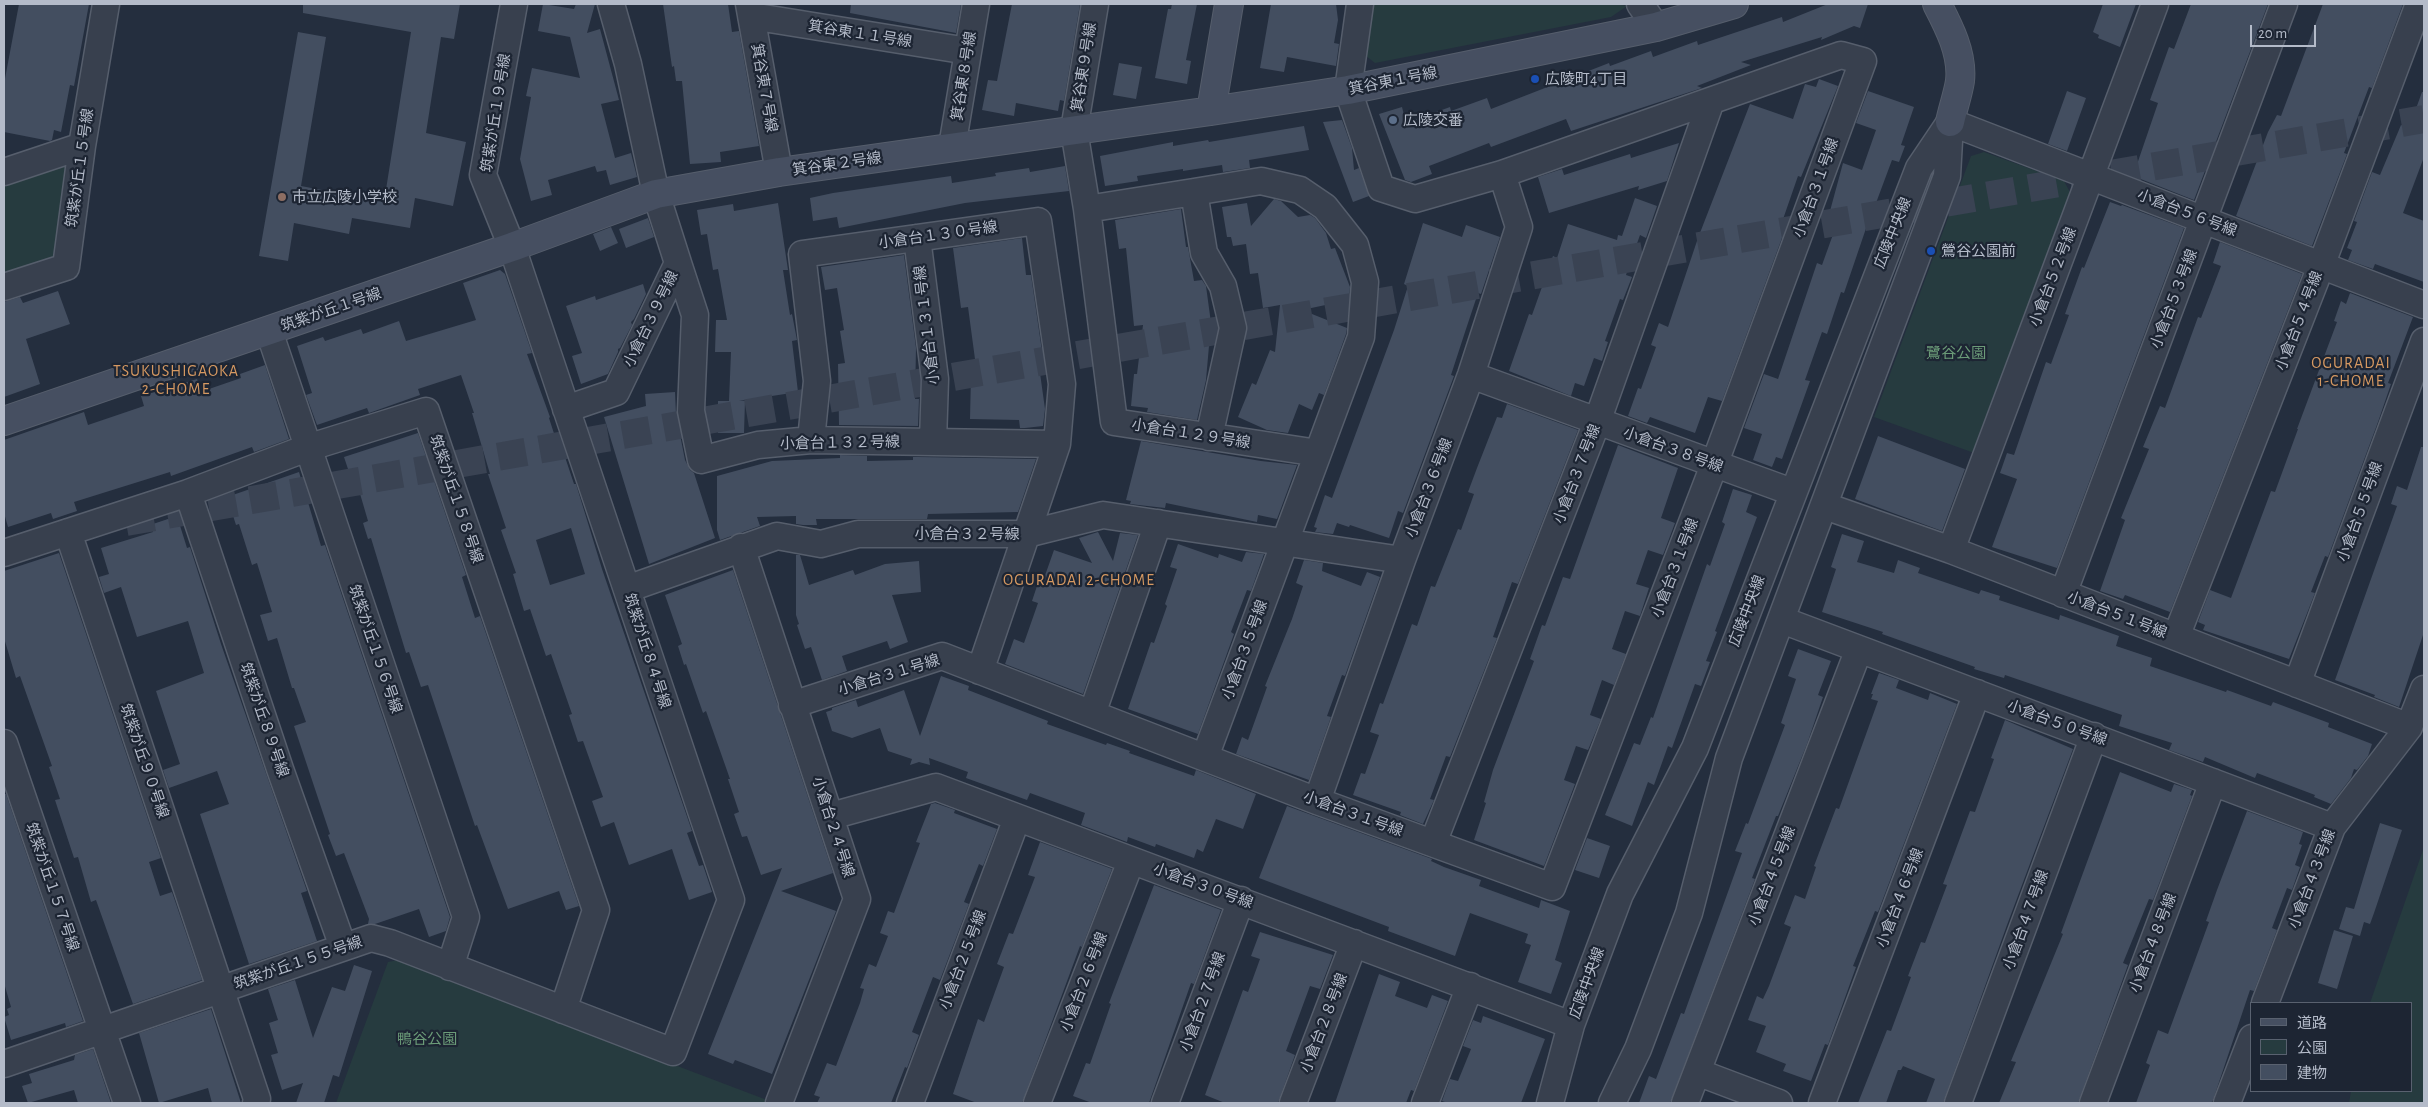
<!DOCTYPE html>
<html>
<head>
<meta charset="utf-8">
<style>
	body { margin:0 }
	#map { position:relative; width:2428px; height:1107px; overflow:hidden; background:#242e3e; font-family:"Alegreya Sans","Noto Sans JP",sans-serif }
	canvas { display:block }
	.frame { position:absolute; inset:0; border:5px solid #b4bbc9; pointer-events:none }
	.legend { position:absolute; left:2250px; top:1002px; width:162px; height:90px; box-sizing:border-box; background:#1d2533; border:1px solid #59616f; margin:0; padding:6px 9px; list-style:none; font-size:15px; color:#b4bbc9 }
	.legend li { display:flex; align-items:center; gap:10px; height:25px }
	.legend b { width:25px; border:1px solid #59616f }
	.scale { position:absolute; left:2250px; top:25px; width:66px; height:22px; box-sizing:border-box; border:2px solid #b4bbc9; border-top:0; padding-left:6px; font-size:15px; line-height:18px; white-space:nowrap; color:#b4bbc9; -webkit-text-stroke:4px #1d2533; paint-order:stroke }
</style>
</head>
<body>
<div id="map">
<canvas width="2428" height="1107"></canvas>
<div class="frame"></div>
<ul class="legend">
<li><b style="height:6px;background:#464f61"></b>道路</li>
<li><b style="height:14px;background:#263b3f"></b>公園</li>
<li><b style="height:14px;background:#434e60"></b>建物</li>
</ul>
<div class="scale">20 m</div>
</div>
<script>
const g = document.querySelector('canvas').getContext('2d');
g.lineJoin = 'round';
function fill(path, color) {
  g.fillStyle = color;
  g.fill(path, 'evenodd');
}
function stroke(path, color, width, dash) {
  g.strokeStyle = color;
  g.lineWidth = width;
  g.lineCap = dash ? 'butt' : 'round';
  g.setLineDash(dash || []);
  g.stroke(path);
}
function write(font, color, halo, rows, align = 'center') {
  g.font = font + ' "Alegreya Sans","Noto Sans JP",sans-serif';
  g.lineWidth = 4.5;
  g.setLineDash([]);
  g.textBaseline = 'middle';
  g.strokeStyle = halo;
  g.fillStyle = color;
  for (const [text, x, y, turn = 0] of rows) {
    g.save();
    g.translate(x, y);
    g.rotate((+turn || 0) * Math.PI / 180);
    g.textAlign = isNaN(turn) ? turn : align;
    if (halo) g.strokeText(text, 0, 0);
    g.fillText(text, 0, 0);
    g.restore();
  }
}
fill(new Path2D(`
	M1369,4H1614L1627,6L1611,17L1375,63L1361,52Z
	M1984,152L2064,181L2072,196L1977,454L1874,417L1971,156Z
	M71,158L58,252L48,264L4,276V181Z
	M2424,847V1103H2349L2351,1091H2412V1003H2370Z
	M398,960L767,1100L766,1103H336L388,962Z`), '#263b3f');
fill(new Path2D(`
	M19,4H89L74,86L70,85L61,132L54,130L52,140L50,141L4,132V84Z
	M303,4H460L454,39L441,37L426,133L466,142L453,206L415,198L410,228L352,218L349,234L294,223L288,261L259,256L298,32L326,37L301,186L384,202L411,32L303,13Z
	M543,4L574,9L576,4H595L587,33L600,29L619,100L601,104L615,158L631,153L637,177L610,185L606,170L597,172L595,166L548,180L552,195L531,201L520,159L531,97L526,96L532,68L580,78L570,37L538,31Z
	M663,4H728L732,32L739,31L759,146L720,152L721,162L690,164L682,81H676L674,66L672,67Z
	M851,4H961L956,33L850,13Z
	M1012,4H1080L1064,101L1060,100L1058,111L1016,103L1014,116L982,110L988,80L997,81Z
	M1172,4H1197L1186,60L1191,61L1187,84L1155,78L1168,9H1171Z
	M1271,4H1336L1338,20L1334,43L1339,44L1336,66L1287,57L1284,72L1260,68Z
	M1828,4H1868L1860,28L1854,26L1821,40L1822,37L1741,62L1751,65L1697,86L1702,88L1571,131L1566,119L1491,147L1489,143L1429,166L1432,174L1411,182L1405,180L1379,114L1402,107L1406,123L1450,107L1451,111L1487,98L1491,109L1609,63L1610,66L1651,51L1653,57L1697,41L1698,45L1782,17L1783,22Z
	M2103,4H2136L2120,47L2098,38L2099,35L2093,32Z
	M2191,4H2268L2194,200L2133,176L2158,103L2150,100L2169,47L2174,49Z
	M2323,4H2403L2372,88L2369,87L2344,153L2347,154L2312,246L2236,216L2268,132L2277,115L2281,116Z
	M1119,63L1142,67L1136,99L1113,95Z
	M1819,79L1838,86L1801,177L1798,176L1781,225L1786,227L1722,401L1708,397L1695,433L1650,417L1647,423L1628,416L1638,388L1641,389L1656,347L1651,345L1659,323L1668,327L1698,238L1750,104L1793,119L1805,84L1816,87Z
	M1868,91L1914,107L1901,145L1905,146L1899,162L1892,160L1876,203L1875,202L1844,293L1841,292L1827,334L1822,332L1805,380L1810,381L1782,459L1776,457L1772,467L1753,460L1762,434L1744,428L1764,374L1778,379L1817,263L1822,265L1840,215L1830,211L1843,163L1862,170L1876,130L1856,123Z
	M2067,91L2086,98L2067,151L2048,144Z
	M2422,92H2424V157L2403,213L2424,221V282L2375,264L2373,269L2348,260L2352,250L2347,248L2357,222L2354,221L2372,172L2380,175L2401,125L2409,128Z
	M1342,120L1352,148L1354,170L1359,168L1369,196L1353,202L1323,122Z
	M1304,126L1309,150L1249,160L1250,168L1223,172L1222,165L1183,171V169L1137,176L1138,181L1105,186L1100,156L1173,142V146L1208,140L1209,142Z
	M1679,143L1667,181L1638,190L1639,186L1549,213L1538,177L1562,169L1564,175L1630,154L1631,158Z
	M1065,166L1069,191L965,203L839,228L837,217L813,221L810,198L833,193L951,176L952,183L996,176L995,173L1029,168L1030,172Z
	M1635,198L1657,206L1646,238L1640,235L1626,275L1632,277L1623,300L1620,299L1605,341L1608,342L1602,361L1594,358L1584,386L1575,383L1571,396L1509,371L1529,314L1532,315L1553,256L1557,258L1568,224L1617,240L1618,235L1622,236Z
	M1274,199L1281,201L1298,217L1310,215L1315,218L1326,233L1331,249L1335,248L1350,287L1349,300L1302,310L1347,328L1346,334L1324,395L1319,393L1312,410L1299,404L1288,433L1267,430L1238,417L1252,383L1256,385L1270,350L1275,352L1280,305L1263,308L1258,273L1250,274L1246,244L1233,246L1231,237H1227L1222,207L1247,203L1251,226Z
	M2110,202L2121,206L2122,205L2184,228L2057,568L1992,547L2017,479L2000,473L2007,453L2014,455L2046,362L2051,364L2069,315L2065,314L2082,267L2084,268Z
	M778,203L788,270H783L790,315L792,314L797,340L792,341L798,392L739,401H745L744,433H718V401H729L731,352H715L716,320H727L718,269L713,270L707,234L701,235L697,210L733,204L734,211Z
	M1181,209L1186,247H1188L1194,281L1202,280L1206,286L1211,323L1206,380L1197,420L1147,412L1148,408L1131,406L1134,374H1137L1143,325L1134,326L1126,248L1119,249L1115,220Z
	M648,218L654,237L626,248L619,229Z
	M1423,223L1462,237L1466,225L1500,237L1481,294L1478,293L1466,329L1451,375L1454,376L1403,513L1398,511L1389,538L1350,525L1349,527L1337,523L1333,534L1315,532L1317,528L1314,527L1325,495L1332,498L1394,330L1408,286L1404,284Z
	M611,227L618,243L600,251L593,234Z
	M1022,238L1026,275H1031L1045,372L1040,373L1045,409L1043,426L1025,428H1020L1019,420L970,419L971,375L977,374L968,307L961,308L953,248Z
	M2220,242L2302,274L2170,612L2125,595L2123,599L2100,591L2125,520L2121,518L2149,449L2143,447L2160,406L2165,408L2198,317L2201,318L2221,266L2213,263Z
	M904,255L916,348L915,399H919L918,426L839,425L838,364L845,363L840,331L844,330L837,288L825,290L821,267Z
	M500,270L505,274L532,353L527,354L550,417L549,418L560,452L563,451L574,484H576L602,569L692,831L687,833L699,866L703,865L712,892L689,900L672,849L629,865L614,822L601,827L592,801L603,797L583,741L578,742L569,715L572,714L551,654L546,656L530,609L524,611L513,574L516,573L501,530L506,528L488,474H490L472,413H474L461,375L418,389L420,395L369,413L367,408L317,425L306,395L312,393L297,346L323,337L325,341L361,329L363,334L399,321L406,341L476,320L463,283ZM571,528L585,574L550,585L536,540Z
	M643,284L646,294L634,319L631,322L632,325L620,348L618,349V352L608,374L581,384L572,356L582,353L566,306L595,296L596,300Z
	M58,291L70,324L26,339L40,384L4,397V302L20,297L23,303Z
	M2350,293L2413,317L2388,383L2391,384L2378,422L2328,557L2325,556L2311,592L2315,593L2289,659L2203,630L2205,625L2198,622L2210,590L2231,598L2271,491L2275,492L2298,429H2297L2337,322L2334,321L2341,301L2346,304Z
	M265,365L289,439L254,452L252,447L171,476L170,472L74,502L77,511L53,519L51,513L8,527L4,513V440L84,412L88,425L144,406L141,396L197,379L200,387L208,385L209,389L241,378L240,374Z
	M675,392L676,414L685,460L690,470L694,473L715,538L649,564L604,417L646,406L645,394Z
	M1507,404L1578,430L1518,584L1512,582L1493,637L1497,638L1450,757L1446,756L1430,799L1434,800L1423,824L1400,815L1401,812L1353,795L1361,773L1365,774L1379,735L1370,732L1380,703L1383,704L1412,624L1417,626L1431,586L1435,587L1458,529L1461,530L1474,494L1468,492L1477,468L1497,417L1502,418Z
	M418,433L466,575L462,577L475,618L480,616L579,906L566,910L559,891L508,909L477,825L475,826L428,685L421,687L409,652L406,653L371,538L368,539L363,523L368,521L356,480L352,481L344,457Z
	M1878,436L1965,469L1942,531L1855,499Z
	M1141,441L1261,461L1297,465L1277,519L1258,515L1257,522L1166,503L1165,508L1130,504L1131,501L1126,500Z
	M1618,445L1678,468L1661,518L1675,523L1663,555L1648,550L1636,584L1649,588L1640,616L1625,611L1612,649L1626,654L1614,685L1602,680L1590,715L1601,719L1588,750L1576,746L1564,780L1575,784L1544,866L1474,840L1486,803L1484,802L1493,770L1534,661L1530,659L1542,625L1545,626L1563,577L1570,579Z
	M2421,447H2424V632L2399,707L2374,697L2375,695L2335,680L2397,506L2391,504L2397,486L2407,490Z
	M840,455L867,456V461L913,460V457H919L1036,459L1018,512L928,514L927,519H816L817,525H803L796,524V516L757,517L760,526L720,540L717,530V476L772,461L840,458Z
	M299,472L321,546L325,545L450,917L446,931L429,937L419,909L375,924H368L369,919L344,853L336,856L328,835L330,834L294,726L306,722L294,688H292L277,638L268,641L260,615L272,612L257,563L252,565L239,524L236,525L227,497Z
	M1733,489L1752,495L1746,512L1757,517L1715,631L1717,632L1706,661L1710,662L1701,686L1695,684L1672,748L1668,746L1654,785L1648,782L1632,826L1605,815L1634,743L1640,745L1651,717L1653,718L1707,564L1710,566L1725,524L1722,522Z
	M177,516L187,548L190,547L221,644L307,891L301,893L317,941L249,964L200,814L229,804L217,771L169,788L163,770L180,764L156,691L204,673L188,621L137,637L121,587L104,593L99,577L109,574L101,548L153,532L150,525Z
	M1098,532L1113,561L1120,533L1138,535L1083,694L1005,664L1014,639L1024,643L1038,603L1032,601L1038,583L1042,584L1054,550L1092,563L1079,538Z
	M1842,534L1864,541L1857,562L1894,573L1898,560L1920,568L1918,573L1979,594L1981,590L2000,596L1999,600L2059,620L2060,615L2119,636L2116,646L2152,658L2150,666L2226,692L2227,690L2271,706L2273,702L2329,723L2328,727L2372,744L2368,756L2357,770L2354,769L2351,778L2331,804L2314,797L2315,795L2257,773L2255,778L2205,757L2203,762L2169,750L2172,743L2119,726L2122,715L2005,675L2004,678L1974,669L1975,667L1882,634L1883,632L1822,612L1836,569L1831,567Z
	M1178,544L1218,558L1219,554L1242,562L1246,552L1264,554L1251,591L1247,590L1231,632L1234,634L1198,734L1128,709L1151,642L1154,643L1167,606L1165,604L1177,569L1170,567Z
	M59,553L161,858L149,862L160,896L172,892L202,980L133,1004L96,900L91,902L78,857L74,858L55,800L60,799L49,767L52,766L20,676L16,678L4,638V571Z
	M796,555H800L809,585L853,570L855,575L885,564L919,561L921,592L892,595L908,642L890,649L887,641L842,656L847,671L822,680L811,647L805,649L797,625L799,624L796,615Z
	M1304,560L1323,563L1322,571L1361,586L1367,572L1380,577L1345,676L1342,675L1327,716L1331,717L1309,780L1236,754L1242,737L1248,740L1267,687L1265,686L1292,619L1303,586L1296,583Z
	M733,570L833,873L781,891L836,911L772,1074L735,1060L733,1064L708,1054L782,868L761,875L747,836L742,837L734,814L739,812L728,779H730L706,711L703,713L686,664L684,665L678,646L682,644L665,595Z
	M1798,649L1831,661L1818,695L1823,697L1807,744L1778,816H1776L1752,878L1755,879L1670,1103H1639L1649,1076L1656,1079L1681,1013L1684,1014L1742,853L1735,851L1746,823L1748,824L1785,725L1781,723L1796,679L1788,676Z
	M1879,673L1899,680L1896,688L1928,700L1930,693L1957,704L1878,912L1875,911L1853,966L1856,967L1828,1045L1825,1044L1811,1081L1783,1071L1786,1064L1756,1052L1766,1026L1748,1020L1757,996L1763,999L1769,986L1791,927L1784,924L1795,895L1805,899L1816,867L1814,866L1836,808L1839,809L1878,701L1871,699L1873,694H1871Z
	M941,676L969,686L968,690L1048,721L1047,724L1106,745L1107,743L1130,751L1129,753L1194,776L1196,770L1256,794L1243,829L1216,819L1203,852L1197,849L1194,858L1156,844L1155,847L1128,837L1127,842L1081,825L1085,813L1030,793L1027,800L966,778L968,772L929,758L930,765L919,762L910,765L912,759L888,751L880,728L852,738L832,731L826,712L832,710V708L856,700L858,707L904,690L920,736Z
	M2005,720L2073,749L2007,925L1943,1103H1926L1935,1079L1903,1066L1901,1070H1898L1886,1103H1858L1887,1030L1891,1031L1911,977L1908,976L1921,942L1925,943L1947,885L1943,884L1970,811L1975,812L1994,759L1991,758Z
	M2120,772L2171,792L2174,784L2192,790L2190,795L2192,796L2153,900L2149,899L2123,963L2128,965L2078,1103H1999L2016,1062L2011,1061L2063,934L2061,933Z
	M4,794H6L83,1021L66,1027L65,1023L11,1040L4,1017L9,1015L7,1009L11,1007L4,983Z
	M935,803L955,810L954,813L997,829L983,866L979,864L964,902L969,904L940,980L933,977L912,1032L919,1035L907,1068L905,1067L891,1103H817L820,1097L814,1095L827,1063L836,1066L860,1003L864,989L860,988L869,964L876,967L888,936L880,933L888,911L894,913L920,843L916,842L931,804Z
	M1287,806L1432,859L1431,861L1444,867L1481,880L1479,886L1539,908L1541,900L1570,911L1555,960L1562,963L1551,994L1518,982L1531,945L1525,943L1528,934L1470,913L1455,956L1388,931L1389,927L1259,878Z
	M2247,811L2303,832L2299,844L2302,845L2295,865L2300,867L2292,890L2287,888L2272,928L2277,930L2254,991L2250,990L2213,1100L2211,1103H2136L2150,1065L2146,1063L2158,1030L2168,1034L2209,922L2206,921L2217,890Z
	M2380,823L2402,830L2374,913L2370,924L2364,922L2360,936L2339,929L2346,907L2354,909Z
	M1587,838L1610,846L1599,878L1575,870Z
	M1040,842L1112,869L1082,947L1080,946L1022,1103H977L953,1094L978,1019L984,1022L1004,967L997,964L1009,933L1013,934L1035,877L1028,875Z
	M1154,885L1221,910L1194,984L1191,983L1149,1103H1092L1073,1096L1086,1063L1090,1064L1111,1004L1109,1003Z
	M2334,930L2353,936L2337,989L2318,983Z
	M1260,932L1333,955L1320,989L1310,986L1286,1051L1295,1055L1278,1103H1225L1205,1095L1243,990L1248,992L1260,959L1251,956Z
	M354,965L372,971L339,1077L333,1075L324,1103H296L303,1083L282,1090L271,1055L278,1053L269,1023L278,1020L268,989L295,980L313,1038L332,987L345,991Z
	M1379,974L1400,982L1395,996L1427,1008L1432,995L1448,1001L1414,1091L1411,1090L1406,1103H1335Z
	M211,1009L241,1103H212L208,1088L159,1103L139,1033Z
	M1483,1016L1545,1039L1521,1103H1448L1442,1101L1450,1079L1458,1081L1471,1049L1463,1046L1473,1020L1481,1023Z
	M93,1049L111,1103H78L74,1090L28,1103L22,1086L32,1083L29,1074L74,1060L75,1055Z`), '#434e60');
stroke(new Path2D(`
	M126,522L2424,119`), '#3a4353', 28, [28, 14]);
const street = new Path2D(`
	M749,4L779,172
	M1095,4L1074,130L1087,209L1114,422L1318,453L1205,757
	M1640,4L1656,27
	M751,16L968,51
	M1950,122L2424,305
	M952,147L976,4
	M4,172L82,146
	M1194,192L1261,181L1300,190L1325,207L1355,245L1365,282L1361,337L1318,453
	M1087,209L1194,192L1204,253L1223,286L1233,328L1209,437
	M917,238L935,379L933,442
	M678,263L695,315L691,411L701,460L758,445L811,440L1057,444L980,671
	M4,287L66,267L82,146L106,4
	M269,331L466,917L450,967
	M1471,375L1792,492
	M566,409L616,392L678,263L656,194L628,64L611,4
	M811,440L817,381L802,254L1038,221L1062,384L1057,444
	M188,493L280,769L343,947
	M1825,506L1951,550L2409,727
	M68,532L257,1099L256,1103
	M741,547L857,899L779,1103
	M1951,550L2155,4
	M4,553L188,493L307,448L426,411L596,910L563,1010
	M627,589L777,536L821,544L858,534H1027L1103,515L1402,560
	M2063,594L2284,4
	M1782,620L2332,827
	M2176,637L2321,266L2419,4
	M2297,684L2424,341
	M792,705L942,656L1317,801L1552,887L1714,465L1863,61L1841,55L1502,174L1415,199L1381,188L1348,90L1360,4
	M1092,714L1158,523
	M4,743L127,1103
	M1317,801L1402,560L1471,375L1519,227L1502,174
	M831,816L936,787L1571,1025
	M1433,843L1597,422L1711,101
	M2265,1003L2332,827L2409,727L2424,689
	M4,1064L371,938L390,943L673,1052L731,900L512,247L483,175L514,4
	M1697,1072L1779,1103
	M910,1103L1017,818
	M1037,1103L1131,861
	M1165,1103L1241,900
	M1293,1103L1354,943
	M1425,1103L1470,986
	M1550,1103L1571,1025L1620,894L1695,748L1919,168L1950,122
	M1612,1103L1638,1049L1689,913L1729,758L1947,176L1950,123
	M1685,1103L1859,649
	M1822,1103L1977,693
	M1958,1103L2094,736
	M2093,1103L2213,782
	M2227,1103L2252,1038`);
const secondary = new Path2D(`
	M1229,4L1211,111L1348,90L1656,27L1734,4
	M1937,4C1949,27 1963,54 1960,81C1958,94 1953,108 1950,122
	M4,421L512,247L656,194L779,172L1211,111`);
stroke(street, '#565e6c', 29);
stroke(secondary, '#565e6c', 30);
stroke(street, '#38404e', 26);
stroke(secondary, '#464f61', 28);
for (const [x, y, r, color] of [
	[1535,79,5,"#1a4fb4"],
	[1393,120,5,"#5c6f8a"],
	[282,197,5,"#8d6e63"],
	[1931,251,5,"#1a4fb4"]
]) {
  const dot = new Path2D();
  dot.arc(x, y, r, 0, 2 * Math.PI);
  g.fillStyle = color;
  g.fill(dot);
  stroke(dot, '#1d2533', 2);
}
write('15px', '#b4bbc9', '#1d2533', [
	["箕谷東１１号線",860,34,9],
	["箕谷東９号線",1084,67,-81],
	["箕谷東８号線",964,76,-81],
	["箕谷東１号線",1393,81,-11],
	["箕谷東７号線",764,88,80],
	["筑紫が丘１９号線",496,113,-81],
	["箕谷東２号線",837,164,-8],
	["筑紫が丘１５号線",80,168,-82],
	["小倉台３１号線",1816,188,-70],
	["小倉台５６号線",2187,213,21],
	["広陵中央線",1893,233,-68],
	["小倉台１３０号線",938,235,-8],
	["小倉台５２号線",2053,277,-69],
	["小倉台５３号線",2174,299,-69],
	["筑紫が丘１号線",331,310,-19],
	["小倉台３９号線",651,319,-64],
	["小倉台５４号線",2299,321,-69],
	["小倉台１３１号線",927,325,-97],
	["小倉台１２９号線",1191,434,9],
	["小倉台１３２号線",840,443,-1],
	["小倉台３８号線",1673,450,20],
	["小倉台３７号線",1577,474,-69],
	["小倉台３６号線",1429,488,-69],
	["筑紫が丘１５８号線",456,499,71],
	["小倉台５５号線",2360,512,-70],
	["小倉台３２号線",967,534],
	["小倉台３１号線",1675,568,-69],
	["広陵中央線",1747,611,-69],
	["小倉台５１号線",2117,615,21],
	["筑紫が丘１５６号線",375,649,71],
	["小倉台３５号線",1245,650,-70],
	["筑紫が丘８４号線",647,651,72],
	["小倉台３１号線",889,675,-17],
	["筑紫が丘８９号線",264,720,71],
	["小倉台５０号線",2057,723,20],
	["筑紫が丘９０号線",144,761,71],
	["小倉台３１号線",1353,814,20],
	["小倉台２４号線",833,827,72],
	["小倉台４５号線",1772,876,-69],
	["小倉台４３号線",2312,879,-69],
	["小倉台３０号線",1203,886,20],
	["筑紫が丘１５７号線",52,887,71],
	["小倉台４６号線",1900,898,-69],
	["小倉台４７号線",2026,920,-70],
	["小倉台４８号線",2153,943,-69],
	["小倉台２５号線",963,960,-69],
	["筑紫が丘１５５号線",298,963,-19],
	["小倉台２６号線",1084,982,-69],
	["広陵中央線",1587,983,-70],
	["小倉台２７号線",1203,1002,-70],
	["小倉台２８号線",1324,1023,-69]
]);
write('15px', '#b4bbc9', '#1d2533', [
	["広陵町4丁目",1545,79],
	["広陵交番",1403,120],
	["市立広陵小学校",292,197],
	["鶯谷公園前",1941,251]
], 'left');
write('15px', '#6b9b78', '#1d2533', [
	["鷺谷公園",1956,353],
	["鴨谷公園",427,1039]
]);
g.letterSpacing = '1px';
write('16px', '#d69962', '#1d2533', [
	["OGURADAI",2351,363],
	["1-CHOME",2351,381],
	["TSUKUSHIGAOKA",176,371],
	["2-CHOME",176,389],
	["OGURADAI 2-CHOME",1079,580]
]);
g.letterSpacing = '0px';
</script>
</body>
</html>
